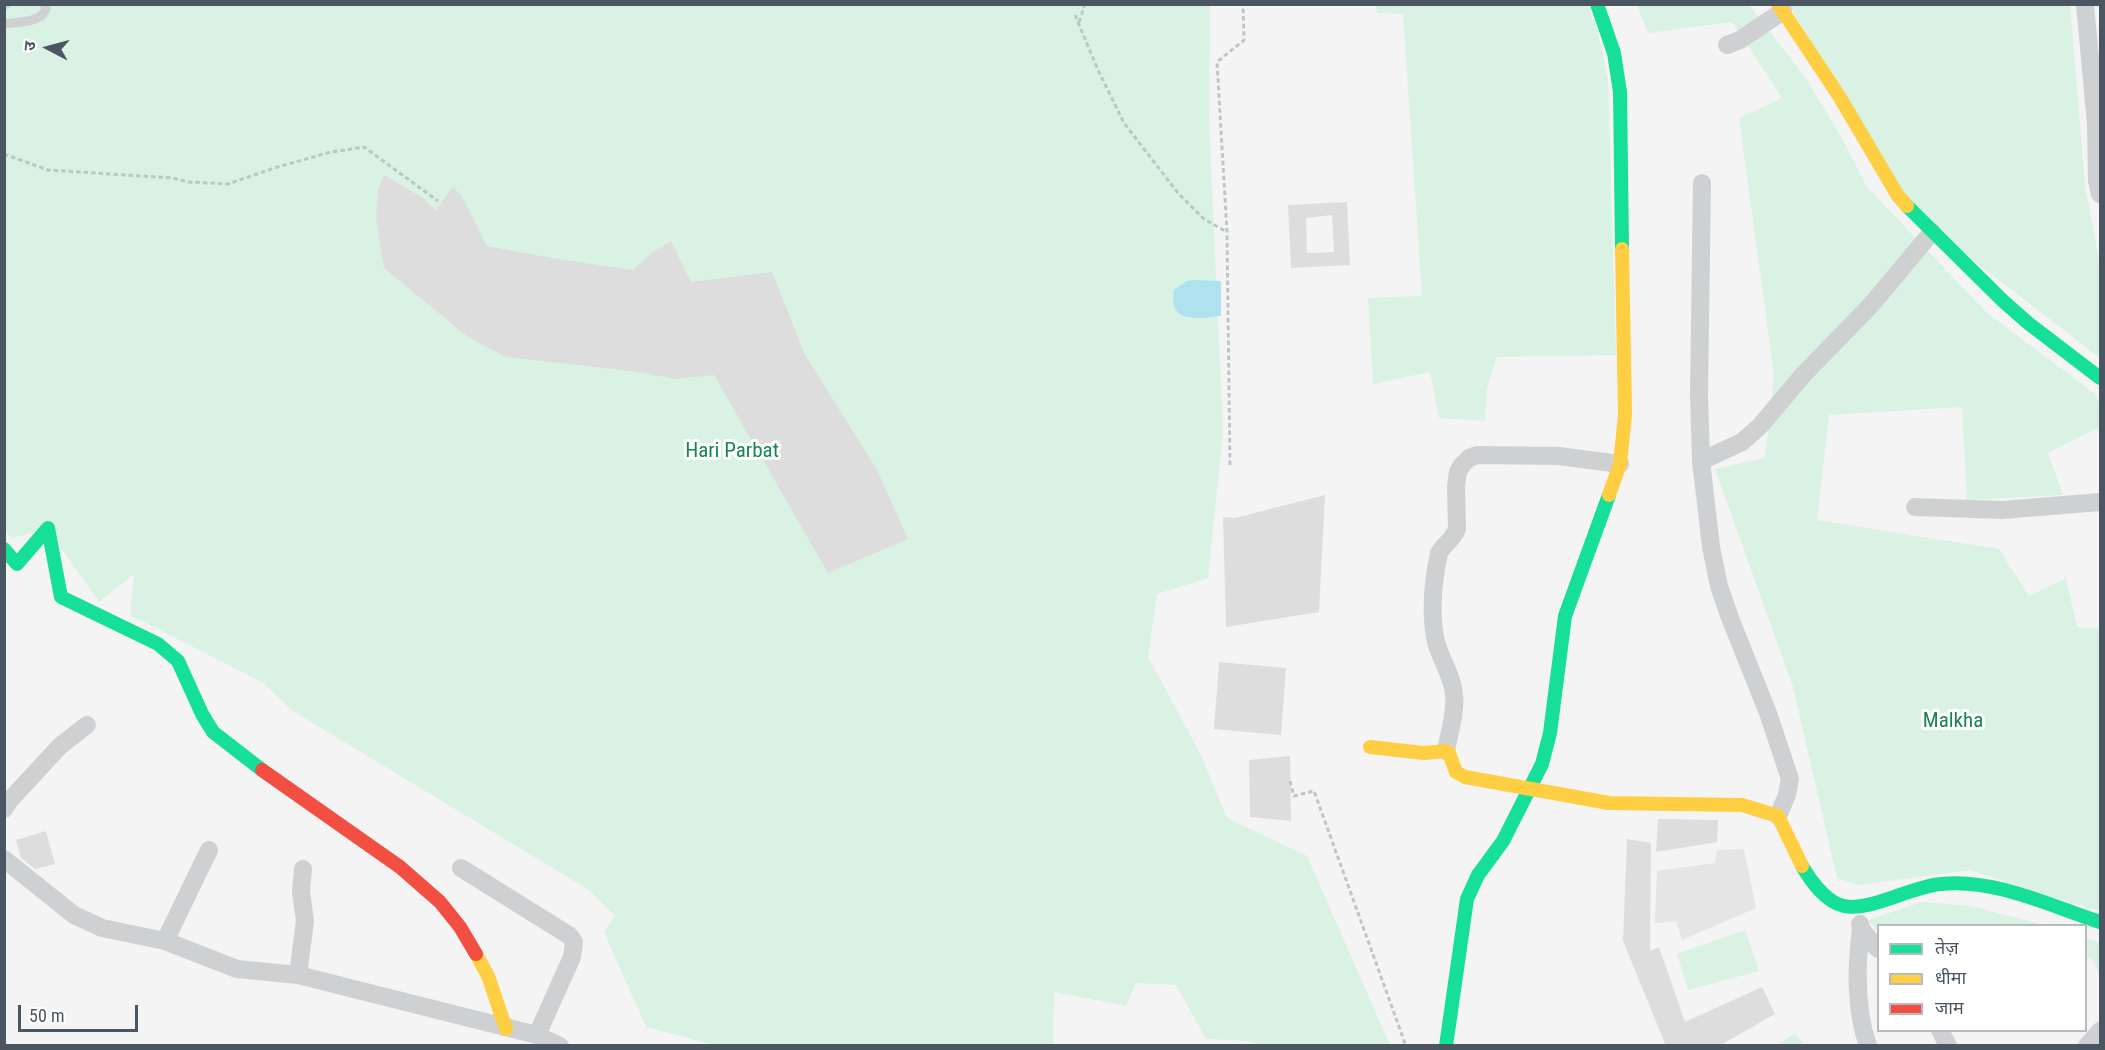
<!DOCTYPE html>
<html>
<head>
<meta charset="utf-8">
<style>
	body { margin:0 }
	#map { position:relative; width:2105px; height:1050px; overflow:hidden; background:#f4f4f4; font-family:"Roboto Condensed","Noto Sans Devanagari",sans-serif }
	canvas { display:block }
	.frame { position:absolute; inset:0; border:6px solid #4a5661; pointer-events:none }
	.legend { position:absolute; left:1877px; top:924px; width:210px; height:108px; box-sizing:border-box; background:#fff; border:2px solid #b7bbc0; margin:0; padding:8px 10px; list-style:none; font-size:18px; color:#4a5661 }
	.legend li { display:flex; align-items:center; gap:12px; height:30px }
	.legend b { width:30px; border:2px solid #b7bbc0 }
	.north { position:absolute; left:18px; top:18px; width:60px; height:60px; -webkit-text-stroke:4px #fff; paint-order:stroke; rotate:276deg; font-size:16px; font-weight:700; line-height:24px; text-align:center; color:#4a5661 }
	.north::after { content:''; display:block; margin:auto; width:21px; height:27px; background:#4a5661; clip-path:polygon(50% 0,100% 100%,50% 72%,0 100%) }
	.scale { position:absolute; left:18px; top:1005px; width:120px; height:27px; box-sizing:border-box; border:3px solid #4a5661; border-top:0; padding-left:8px; font-size:18px; line-height:21px; white-space:nowrap; color:#4a5661; -webkit-text-stroke:4px #fff; paint-order:stroke }
</style>
</head>
<body>
<div id="map">
<canvas width="2105" height="1050"></canvas>
<div class="frame"></div>
<ul class="legend">
<li><b style="height:8px;background:#16e098"></b>तेज़</li>
<li><b style="height:8px;background:#ffcf43"></b>धीमा</li>
<li><b style="height:8px;background:#f24e42"></b>जाम</li>
</ul>
<div class="north">उ</div>
<div class="scale">50 m</div>
</div>
<script>
const g = document.querySelector('canvas').getContext('2d');
g.lineJoin = 'round';
function fill(path, color) {
  g.fillStyle = color;
  g.fill(path, 'evenodd');
}
function stroke(path, color, width, dash) {
  g.strokeStyle = color;
  g.lineWidth = width;
  g.lineCap = dash ? 'butt' : 'round';
  g.setLineDash(dash || []);
  g.stroke(path);
}
function write(font, color, halo, rows, align = 'center') {
  g.font = font + ' "Roboto Condensed",sans-serif';
  g.lineWidth = 6;
  g.setLineDash([]);
  g.textBaseline = 'middle';
  g.strokeStyle = halo;
  g.fillStyle = color;
  for (const [text, x, y, turn = 0] of rows) {
    g.save();
    g.translate(x, y);
    g.rotate((+turn || 0) * Math.PI / 180);
    g.textAlign = isNaN(turn) ? turn : align;
    if (halo) g.strokeText(text, 0, 0);
    g.fillText(text, 0, 0);
    g.restore();
  }
}
fill(new Path2D(`
	M1744,849L1756,908L1682,940L1676,921L1655,923L1657,871L1715,863L1717,850Z`), '#e6e5e6');
fill(new Path2D(`
	M4,5H1210L1209,121L1223,431L1208,578L1157,594L1148,657L1200,753L1227,818L1307,856L1390,1045L1261,1046L1249,1041L1206,1039L1176,985L1136,983L1126,1006L1054,992L1053,1045L719,1046L646,1027L604,932L615,916L589,890L293,711L262,682L130,615L134,574L99,602L48,529L12,538L5,531Z
	M1376,5H1587L1597,28L1608,79L1616,355L1497,357L1487,388L1485,421L1439,418L1430,372L1373,384L1368,298L1422,296L1403,14L1377,13Z
	M1637,5H1749L1805,77L1843,140L1867,187L1986,312L2094,393L2100,403V427L2048,453L2063,495L1967,500L1962,407L1829,415L1817,520L1999,549L2029,596L2066,578L2077,627L2100,629V911L2047,896L1971,870L1858,885L1837,878L1793,687L1715,469L1765,458L1774,375L1739,118L1782,98L1732,22L1648,33Z
	M1789,5H2070L2085,185L2100,265V358L1951,243L1905,200Z
	M1922,902L1971,906L2044,925L1878,926V932L1868,920Z
	M1745,930L1759,971L1688,990L1677,954Z
	M2086,938L2100,943V974L2091,958L2086,959Z
	M1795,1033L1804,1045H1777Z`), '#d9f2e3');
fill(new Path2D(`
	M1193,280L1221,281V316C1198,318 1168,325 1174,290L1187,281Z`), '#aee2f0');
fill(new Path2D(`
	M384,175L423,198L436,210L453,187L462,196L487,246L546,257L632,270L654,251L671,241L691,282L772,272L805,355L877,470L908,539L828,573L714,375L676,379L631,371L506,357L468,337L384,268L376,218L378,189Z
	M1347,202L1350,265L1291,268L1288,205ZM1332,215L1334,252L1307,253L1306,218Z
	M1325,495L1319,612L1226,627L1223,517L1235,518Z
	M1219,662L1286,668L1281,735L1214,729Z
	M1290,756L1291,821L1250,817L1249,760Z
	M1658,819L1718,820L1717,842L1656,852Z
	M46,831L55,864L35,869L21,858L16,840Z
	M1627,839L1651,843L1650,951L1659,947L1685,1022L1762,987L1775,1014L1719,1046H1666L1623,941Z`), '#ddddde');
stroke(new Path2D(`
	M1075,15L1098,70L1124,123L1178,193L1204,219L1227,232
	M1079,22L1085,4
	M4,154L48,170L173,178L188,182L228,184L274,168L331,152L364,147L438,201
	M1230,465L1227,232L1217,62L1244,40L1243,4
	M1290,781L1294,796L1314,791L1406,1046`), '#bcc7c4', 3, [4.5, 3]);
stroke(new Path2D(`
	M4,5L7,4
	M4,24C17,22 43,23 46,8L44,4`), '#ced0d2', 9);
stroke(new Path2D(`
	M2085,4L2096,124L2097,181L2100,194
	M1727,45L1740,40L1783,11
	M1702,183L1699,394L1701,461L1711,547L1719,586L1730,618L1768,713L1790,779L1787,795L1778,816
	M1701,461L1742,442L1760,426L1803,375L1871,305L1932,232
	M1915,507L2002,510L2100,502
	M1446,751C1449,733 1456,713 1454,695C1453,677 1441,660 1436,642C1430,614 1433,581 1439,553C1444,544 1453,540 1457,529L1456,486L1458,472L1462,465L1469,458L1477,455L1559,456L1620,464
	M4,809L10,800L60,746L87,725
	M4,859L74,915L102,928L165,941L237,969L298,975L537,1035L560,1046
	M461,868L570,936L574,942L572,957L537,1035
	M1860,924L1861,929L1878,949
	M1861,929C1856,968 1855,1008 1868,1046
	M165,941L209,850
	M298,975L305,921L301,892L303,869
	M1940,1030L1948,1046
	M2087,1046L2100,1031`), '#ced0d2', 18);
stroke(new Path2D(`
	M1597,4L1614,53L1620,92L1622,249
	M1907,206L2002,300L2028,323L2100,378
	M4,549L17,564L48,528L61,597L158,644L178,661L202,714L213,732L262,770
	M1802,866C1811,881 1825,902 1844,906C1869,912 1912,886 1941,884C1994,878 2050,906 2100,922
	M1446,1046L1467,899L1478,875L1503,841L1542,764L1550,733L1565,616L1609,495`), '#16e098', 14);
stroke(new Path2D(`
	M1778,4L1839,96L1898,196L1907,206
	M1609,495L1620,464L1625,415L1622,249
	M1370,747L1424,753L1446,751L1449,753L1456,772L1465,777L1609,803L1742,805L1778,816L1802,866
	M476,954L488,976L506,1029`), '#ffcf43', 14);
stroke(new Path2D(`
	M262,770L400,867L440,902L460,927L476,954`), '#f24e42', 14);
write('21px', '#17864f', '#fff', [
	["Hari Parbat",732,452],
	["Malkha",1953,722]
]);
</script>
</body>
</html>
